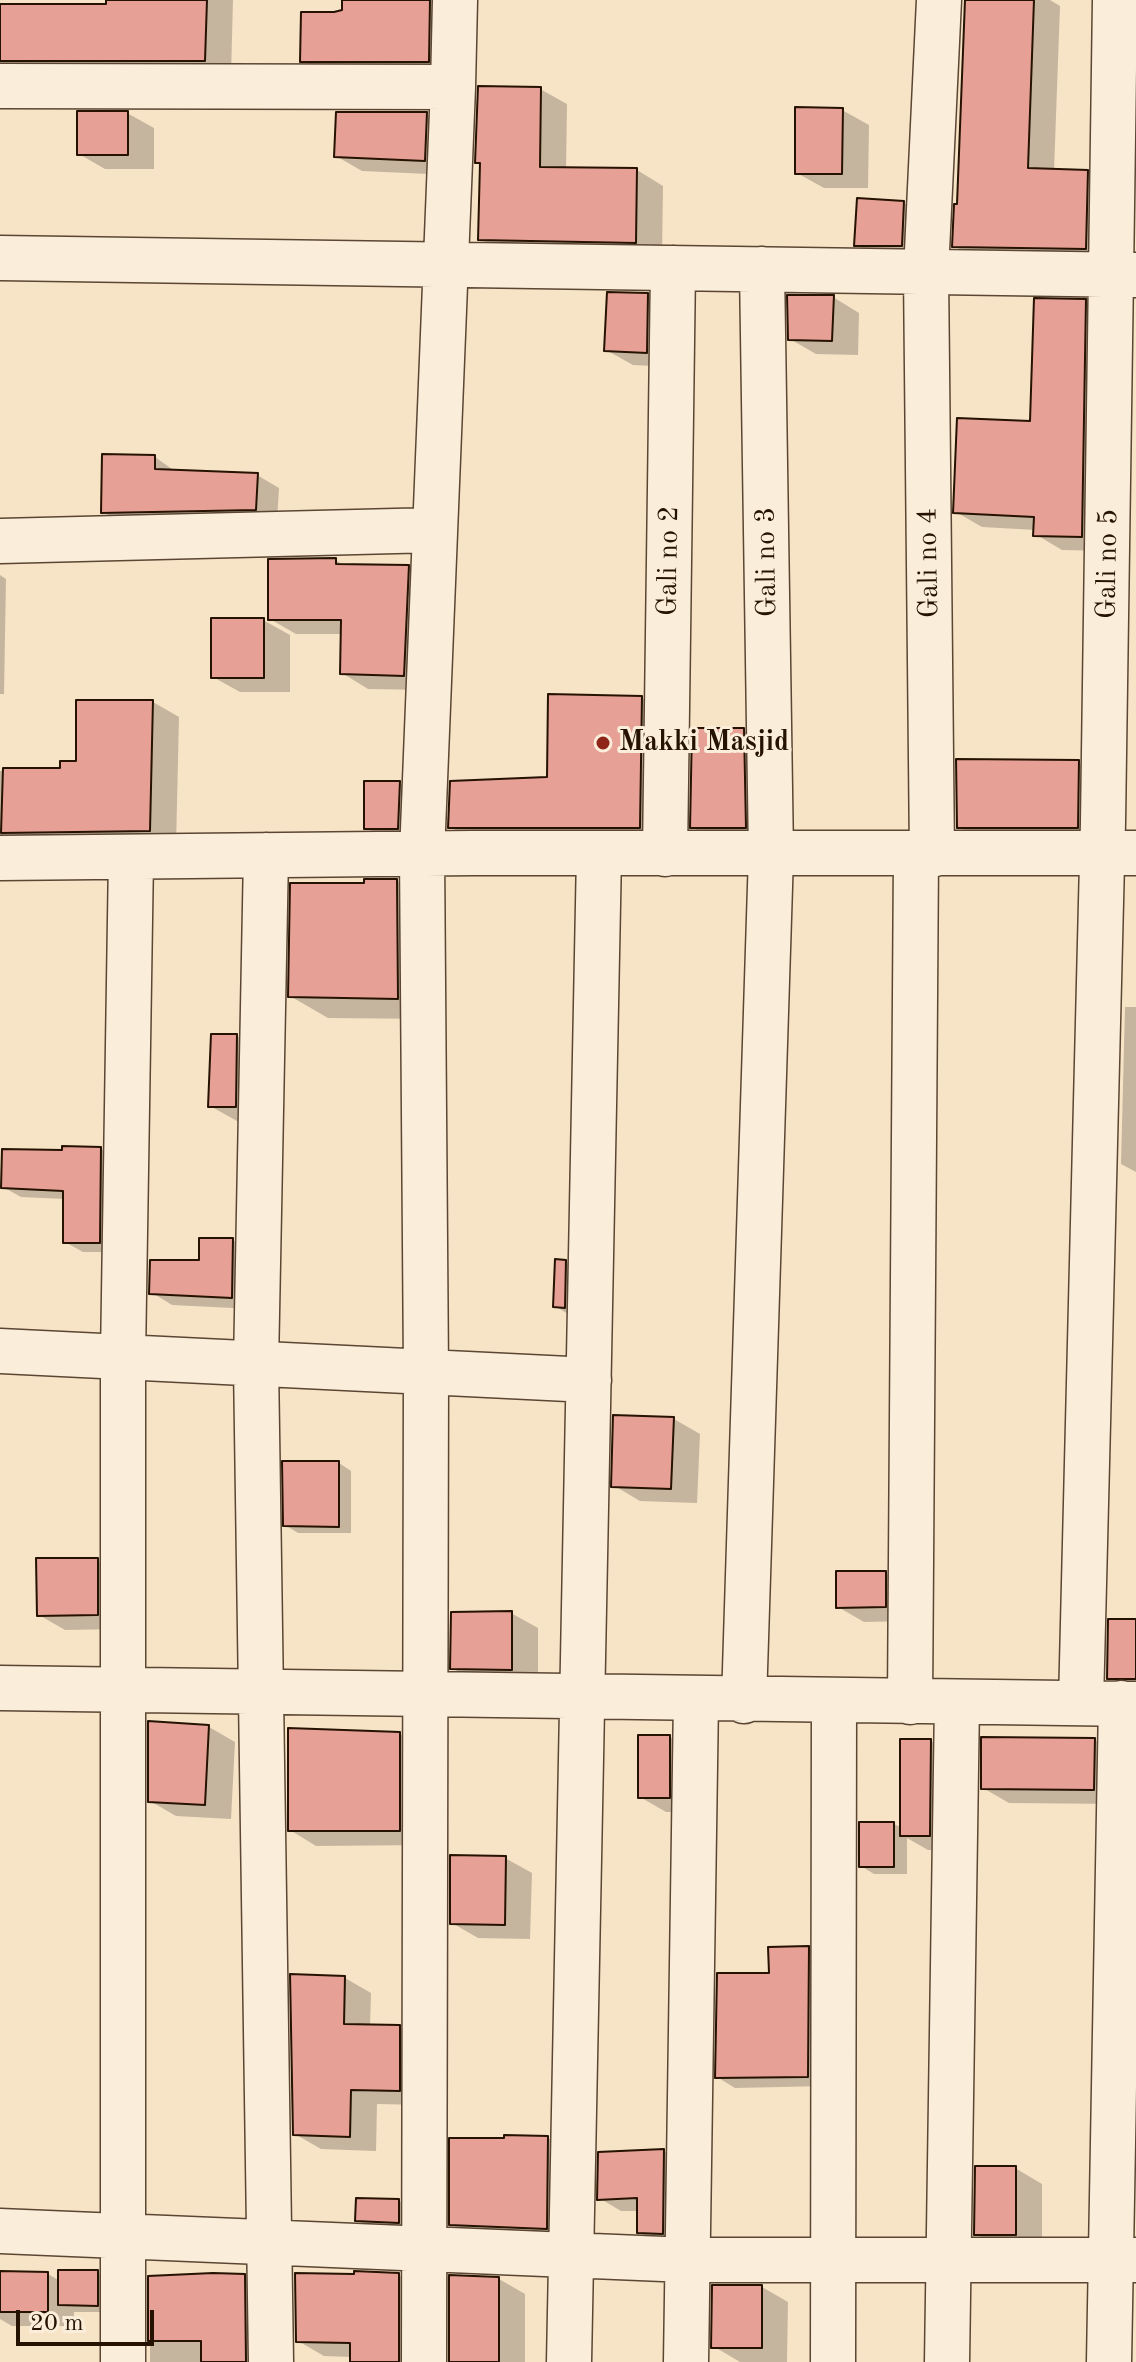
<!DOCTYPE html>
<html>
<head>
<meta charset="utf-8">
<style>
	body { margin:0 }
	#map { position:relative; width:1136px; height:2362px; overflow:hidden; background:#f7e3c6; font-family:"Old Standard TT",serif }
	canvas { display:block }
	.scale { position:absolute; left:16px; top:2310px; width:138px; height:36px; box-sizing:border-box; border:4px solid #251200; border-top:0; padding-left:10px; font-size:24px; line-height:28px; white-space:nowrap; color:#251200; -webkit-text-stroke:6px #faedda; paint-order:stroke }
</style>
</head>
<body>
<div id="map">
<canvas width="1136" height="2362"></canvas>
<div class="scale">20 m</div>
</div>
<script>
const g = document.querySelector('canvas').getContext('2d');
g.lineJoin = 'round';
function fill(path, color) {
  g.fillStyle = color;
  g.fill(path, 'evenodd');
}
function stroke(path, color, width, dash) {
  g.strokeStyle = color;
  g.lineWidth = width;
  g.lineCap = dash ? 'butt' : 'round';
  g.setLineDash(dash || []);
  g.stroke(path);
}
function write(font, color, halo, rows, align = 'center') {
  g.font = font + ' "Old Standard TT",serif';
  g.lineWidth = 6;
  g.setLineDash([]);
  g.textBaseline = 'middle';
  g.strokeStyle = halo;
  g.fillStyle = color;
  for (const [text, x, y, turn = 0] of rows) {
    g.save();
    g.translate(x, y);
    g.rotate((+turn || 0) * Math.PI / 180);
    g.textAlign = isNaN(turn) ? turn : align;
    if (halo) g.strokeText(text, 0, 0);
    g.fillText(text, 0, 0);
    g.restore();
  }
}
fill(new Path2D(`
	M108,0H233L231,76L0,88V6H108Z
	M344,0H460L453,75H327L302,61L344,12Z
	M967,0H1050L1060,6L1054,171L1087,172L1113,187L1112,263L981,261L954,246L959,207Z
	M540,89L567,104L566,169L637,170L663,186L662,257L507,254L480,239L482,165L477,162Z
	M842,110L869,125L868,188H824L797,173Z
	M127,113L154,128V169H105L79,154Z
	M426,114L453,129L451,175L362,171L336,156Z
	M904,203L930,218L928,261L883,260L856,245Z
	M647,295L673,310V367L633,365L606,350Z
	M833,297L859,313L858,355L816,354L790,339Z
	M1085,301L1111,316L1108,551L1062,550L1035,534L1036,530L982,527L956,512L1032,423Z
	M155,457L176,472L257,475L279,488L277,521L125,525L103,512Z
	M335,560L346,566L408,567L434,582L430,690L368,689L342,673L343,634H296L270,619Z
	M0,575L6,579L4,694H0Z
	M263,620L290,635V692H240L213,677Z
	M642,698L674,716L672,846H483L450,827L549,778Z
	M153,702L179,717L176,846L0,856V771L62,770L78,763Z
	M744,730L782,752L783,849H730L692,827Z
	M1078,762L1116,784L1115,849H997L959,827Z
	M399,783L426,799L392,843L366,828Z
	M397,881L435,903L436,1019L328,1018L290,996L366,885Z
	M1125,1007H1136V1172L1121,1164Z
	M237,1036L263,1051L262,1121H237L210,1106Z
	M101,1149L119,1160L117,1252H83L65,1242V1199L21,1197L3,1187Z
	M233,1240L254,1253L253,1309L172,1305L151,1292Z
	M565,1262L578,1269L568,1314L555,1306Z
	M674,1419L700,1434L697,1503L640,1501L613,1485Z
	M339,1463L351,1471V1533H298L285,1525Z
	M97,1560L124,1575V1629L65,1630L39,1615Z
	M885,1573L912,1588V1621L864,1622L838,1607Z
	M511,1613L538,1628V1684L479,1683L452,1668Z
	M1136,1620V1693L1109,1677Z
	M209,1727L235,1742L231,1819L176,1816L150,1801Z
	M400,1734L426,1749V1845L316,1846L290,1830Z
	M670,1737L696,1752L695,1812H666L640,1797Z
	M1095,1740L1121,1755L1120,1804L1009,1803L983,1788Z
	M931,1741L957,1756L956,1850H928L907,1838V1874H874L861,1866L894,1824L902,1828Z
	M505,1858L532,1873L530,1939L478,1938L452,1923Z
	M808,1948L826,1958V2086L735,2088L717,2077Z
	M345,1978L371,1993L370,2027H399L426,2042L425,2105L377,2104L376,2151L321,2149L295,2134Z
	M548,2138L574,2153L573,2243L478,2239L451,2224Z
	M664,2151L686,2164L684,2245L661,2244L639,2232V2211H621L599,2198Z
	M1015,2168L1042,2184V2249H1002L976,2234Z
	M399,2201L425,2216L384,2235L357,2220Z
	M97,2272L110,2280V2312H74V2326H12L0,2319V2273L48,2274L60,2281Z
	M399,2275L425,2290V2362H352V2357L324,2356L298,2341Z
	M244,2276L269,2290L272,2362H150V2278Z
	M499,2279L525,2294V2362H451Z
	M762,2287L788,2302L787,2362H740L713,2346Z`), '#0003');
const building = new Path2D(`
	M106,0H207L205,61H0V4H106Z
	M342,0H430L429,62H300L301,12H334L342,10Z
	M965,0H1034L1028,168L1088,170L1086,249L952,247L954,204H957Z
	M478,86L541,87L540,167L637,168L636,243L478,240L480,163H475Z
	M795,107L843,108L842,174H795Z
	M77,111H128V155H77Z
	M336,112H427L425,161L334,157Z
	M857,198L904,201L902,246H854Z
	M607,292L648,293L647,353L604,351Z
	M787,295H834L832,341L788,340Z
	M1034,298L1086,299L1082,537L1033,536L1034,517L953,513L957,418L1030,421Z
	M102,454L155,455V469L258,473L256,510L101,513Z
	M336,558V564L409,565L404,676L340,674L341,620H268V559Z
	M211,618H264V678H211Z
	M548,694L642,696L640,828H448L450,781L547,777Z
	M76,700H153L150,831L1,833L3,768H60V761H76Z
	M692,728H744L746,828H690Z
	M956,759L1079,760L1078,828H957Z
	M364,781H400L398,829H364Z
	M364,879H397L398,999L288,997L290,883H364Z
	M211,1034H237L236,1107H208Z
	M62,1146L101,1147L100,1243H63V1191L1,1188L2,1149L62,1150Z
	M199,1238H233L232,1298L149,1294L150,1260H199Z
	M555,1259L566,1260L565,1308L553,1307Z
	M613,1415L674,1417L671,1489L611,1487Z
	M282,1461H339V1527L283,1526Z
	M36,1558H98V1615L37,1616Z
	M836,1571H886V1607L836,1608Z
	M512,1611V1670L450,1669L451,1612Z
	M1108,1619H1136V1679H1107Z
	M148,1721L209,1725L205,1805L148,1802Z
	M288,1728L400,1732V1831H288Z
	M638,1735H670V1798H638Z
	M981,1737L1095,1738L1094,1790L981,1789Z
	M900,1739H931L930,1836H900Z
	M859,1822H894V1867H859Z
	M450,1855L506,1856L505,1925L450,1924Z
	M809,1946L808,2077L715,2078L717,1973H769L768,1947Z
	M290,1974L345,1976L344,2024L400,2025V2091L351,2090L350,2137L293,2135Z
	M504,2135L548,2136L547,2229L449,2225V2138H504Z
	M664,2149L663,2234L637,2233V2198L597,2200L598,2152Z
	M975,2166H1016V2235H974Z
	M356,2198L399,2199V2223L355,2221Z
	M58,2270H98V2306L58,2305Z
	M0,2271L48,2272V2312H0Z
	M354,2271L399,2273V2362H350V2343L296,2342L295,2273L354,2274Z
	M213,2273L245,2274L246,2362H201V2341H148V2276Z
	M449,2275L499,2277V2362H449Z
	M712,2285H762V2348H711Z`);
fill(building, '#e6a096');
stroke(building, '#251200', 2);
const minor = new Path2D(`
	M0,86L453,87L422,854L426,1372L424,2362
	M453,87L455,0
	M0,258L1136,275
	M0,541L435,530
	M665,854L673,268
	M266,855L256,1364L271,2362
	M932,855L926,272L939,0
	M0,858L473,853H1136
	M0,1351L589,1380
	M0,1688L1136,1704
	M744,1701L771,855L762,269
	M910,1702L916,855
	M1081,1703L1103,822L1115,0
	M0,2231L687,2260H1136
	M123,2362V1357L131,857
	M569,2362L599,854
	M686,2362L696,1699
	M833,2362L834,1701
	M947,2362L957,1702
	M1109,2362L1121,1703`);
stroke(minor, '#5a4632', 47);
stroke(minor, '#faedda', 44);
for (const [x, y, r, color] of [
	[603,743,8,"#8f2418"]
]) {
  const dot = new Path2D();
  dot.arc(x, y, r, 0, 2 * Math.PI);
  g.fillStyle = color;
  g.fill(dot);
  stroke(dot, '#faedda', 3);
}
write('28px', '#251200', '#faedda', [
	["Gali no 2",669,561,-89],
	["Gali no 3",767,562,-91],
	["Gali no 4",929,563,-91],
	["Gali no 5",1108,564,-89]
]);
write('bold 28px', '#251200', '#faedda', [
	["Makki Masjid",619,743]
], 'left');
</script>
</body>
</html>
